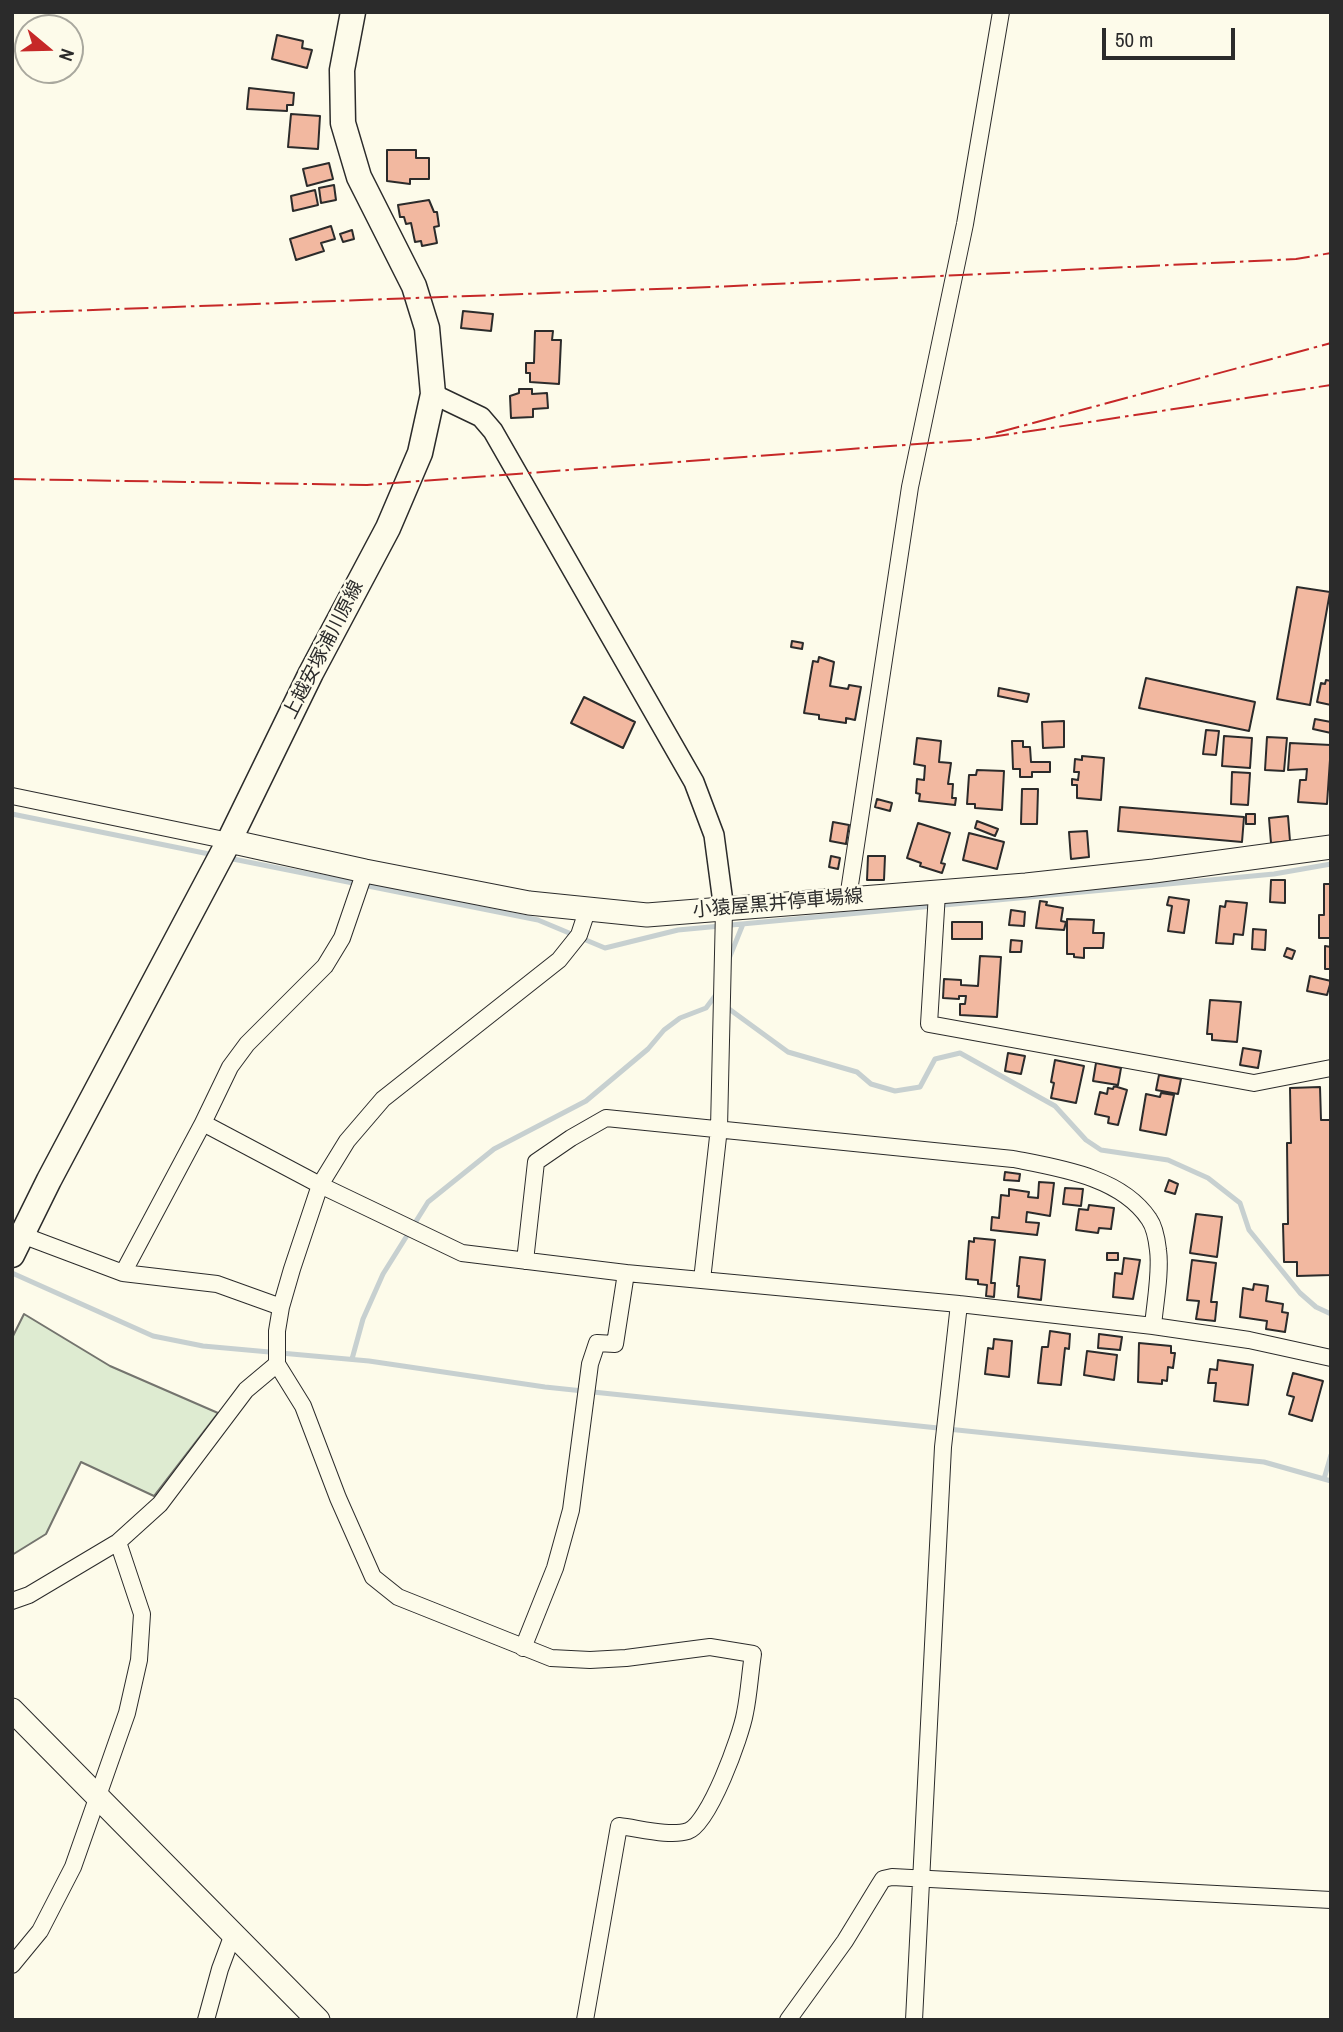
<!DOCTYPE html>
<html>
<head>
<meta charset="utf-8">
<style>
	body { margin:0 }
	#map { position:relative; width:1343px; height:2032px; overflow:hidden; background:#fdfbea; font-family:"Archivo Narrow",sans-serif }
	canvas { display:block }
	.frame { position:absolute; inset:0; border:14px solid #2b2b2b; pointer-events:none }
	.north { position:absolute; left:14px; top:14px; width:70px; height:70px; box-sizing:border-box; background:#fdfbea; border:2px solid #a9a89e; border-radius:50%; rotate:109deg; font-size:19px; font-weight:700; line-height:28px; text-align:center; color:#2b2b2b }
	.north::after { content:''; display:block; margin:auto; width:24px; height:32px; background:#c62828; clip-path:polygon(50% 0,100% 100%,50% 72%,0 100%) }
	.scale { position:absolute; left:1102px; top:28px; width:133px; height:32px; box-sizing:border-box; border:4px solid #2b2b2b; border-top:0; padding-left:9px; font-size:21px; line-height:24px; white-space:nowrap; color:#2b2b2b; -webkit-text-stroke:5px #fdfbea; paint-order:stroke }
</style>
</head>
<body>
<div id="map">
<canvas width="1343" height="2032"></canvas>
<div class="frame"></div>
<div class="north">N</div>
<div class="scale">50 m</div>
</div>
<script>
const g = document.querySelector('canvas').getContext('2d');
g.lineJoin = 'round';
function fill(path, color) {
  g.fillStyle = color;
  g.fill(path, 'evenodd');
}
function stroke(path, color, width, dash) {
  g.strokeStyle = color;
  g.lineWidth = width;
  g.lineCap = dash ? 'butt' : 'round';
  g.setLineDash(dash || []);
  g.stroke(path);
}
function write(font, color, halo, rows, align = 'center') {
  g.font = font + ' "Archivo Narrow","Noto Sans JP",sans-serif';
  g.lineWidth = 5;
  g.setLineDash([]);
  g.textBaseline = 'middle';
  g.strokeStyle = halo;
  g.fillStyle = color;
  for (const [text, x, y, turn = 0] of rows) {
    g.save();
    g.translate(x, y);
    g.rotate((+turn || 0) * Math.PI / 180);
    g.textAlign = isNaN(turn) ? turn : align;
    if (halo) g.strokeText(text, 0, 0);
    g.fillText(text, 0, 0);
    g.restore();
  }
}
const green = new Path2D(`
	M24,1314L110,1366L218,1413L154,1496L81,1462L46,1534L12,1555V1338Z`);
fill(green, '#deebd1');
stroke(green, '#74746e', 2);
stroke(new Path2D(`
	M12,814L214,855
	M228,858L538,920L605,948L678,930L1274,874L1331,864
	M728,961L743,924
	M714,998L788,1052L857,1072L871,1084L895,1091L920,1087L935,1059L960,1053L1055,1106L1086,1140L1101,1150L1168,1160L1208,1178L1240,1203L1249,1230L1300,1293L1316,1307L1331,1314
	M12,1273L153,1336L203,1346L369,1361L545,1387L1264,1462L1331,1481
	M352,1359L363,1319L383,1274L428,1202L494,1149L586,1101L648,1049L664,1030L680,1018L706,1008L715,996
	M1324,1479L1331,1455`), '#c7d0d0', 5);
const building = new Path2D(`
	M277,35L303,41L302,48L312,50L307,68L272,59Z
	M249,88L294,93L293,105H287V111L247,109Z
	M291,114L320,116L318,149L288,147Z
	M387,150H416V158H429V179H410V184L387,181Z
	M329,163L333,179L307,186L303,169Z
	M334,185L336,200L321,203L319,188Z
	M315,190L318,205L293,211L291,196Z
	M429,200L434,212H437L439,226L434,227L437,243L422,246L421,241L415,242L411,223L406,224L404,217H400L398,205Z
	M331,226L335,239L321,243L324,251L296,260L290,239Z
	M352,230L354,239L343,242L340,234Z
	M463,311L493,314L491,331L461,328Z
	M535,331H553L552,340H561L559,384L530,382V373H526V363H534Z
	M519,389H532V394L547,393L548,408L533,409V417L511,418L510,396L519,393Z
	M1297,587L1330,592L1310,705L1277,699Z
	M792,641L803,643L802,649L791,647Z
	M819,657L834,662L830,686L848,689L849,685L861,687L855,720L846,718V723L819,719V715L804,713L813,661L818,662Z
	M1146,678L1255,702L1249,731L1139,708Z
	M1326,680L1331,681V705L1317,702L1321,683L1325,684Z
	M999,688L1029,694L1027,702L998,696Z
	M584,697L635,722L623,748L571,723Z
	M1315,719L1331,722V733L1313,729Z
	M1064,721V747L1043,748L1042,722Z
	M1206,730L1219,731L1216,755L1203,754Z
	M1224,736L1252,738L1250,768L1222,766Z
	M1267,737L1287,738L1284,771L1265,770Z
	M917,738L941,741L939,762L951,763L948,784H953L952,798H956L955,805L919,801L920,794L916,793L917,779L924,780L925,766L914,764Z
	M1012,741H1023V747H1030L1031,762H1050V772H1032V777H1020V769H1013Z
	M1290,743L1331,745L1327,804L1298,802L1300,780H1306L1307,769L1288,770Z
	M1082,756L1104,758L1101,800L1077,798V785H1072V779L1078,780L1079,772H1074L1075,759L1082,760Z
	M977,770L1004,771L1002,810L975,808V804H967L969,775H976Z
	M1232,772L1250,773L1248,805L1231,804Z
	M1022,789H1038L1037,824H1021Z
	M877,799L892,803L890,811L875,807Z
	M1120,807L1244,817L1242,842L1118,831Z
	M1246,814H1255V824H1246Z
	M1288,816L1290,841L1271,843L1269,818Z
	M977,821L998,829L995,836L975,828Z
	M833,822L849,825L846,844L830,841Z
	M918,823L950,833L941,863L945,864L942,873L920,866L921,863L907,858Z
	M1087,831L1089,857L1071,859L1069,832Z
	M969,833L1004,842L997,869L963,860Z
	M831,856L840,858L838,869L829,867Z
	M868,856H885L884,880H867Z
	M1271,880H1285V903L1270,902Z
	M1324,884H1331V938H1319V915H1324Z
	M1169,897L1189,900L1184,933L1168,931L1172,906L1167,905Z
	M1040,901L1047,902L1046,905L1063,908L1061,921L1066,922L1064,930L1036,928Z
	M1226,901L1247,903L1243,935L1234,934L1233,944L1216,943L1220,906L1225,907Z
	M1011,910L1025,912L1024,926L1009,925Z
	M1067,919L1094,920L1093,933H1104L1103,948H1084V958L1074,957V954H1067Z
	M952,922H982V939H952Z
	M1253,929L1266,930L1265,950L1252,949Z
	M1011,940L1022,941L1021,952H1010Z
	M1325,946L1331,947V969H1325Z
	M1287,948L1295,951L1292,959L1284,956Z
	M980,956L1001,957L997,1017L960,1015V1004H965L966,996H959V999L943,998L944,979L961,980V985L978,986Z
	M1310,976L1331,981L1327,995L1307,991Z
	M1210,1000L1241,1002L1237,1042L1212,1040V1034H1207Z
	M1243,1048L1261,1051L1258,1068L1240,1065Z
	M1008,1053L1025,1056L1021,1074L1005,1071Z
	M1055,1060L1084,1066L1076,1103L1051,1098L1054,1083L1051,1082Z
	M1096,1063L1121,1068L1118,1085L1093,1081Z
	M1159,1075L1181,1079L1178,1094L1156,1090Z
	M1114,1086L1127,1090L1118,1125L1108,1123L1109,1117L1095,1114L1100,1092L1107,1094L1108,1088L1113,1089Z
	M1320,1087L1321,1120H1331V1275L1297,1276V1262H1284L1283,1224H1288L1287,1143H1291L1290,1088Z
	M1161,1093L1174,1095L1166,1135L1140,1130L1146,1094L1160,1097Z
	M1005,1172L1020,1174L1019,1181L1004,1180Z
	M1169,1180L1178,1184L1175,1194L1165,1191Z
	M1039,1182L1054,1183L1050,1216L1027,1212L1026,1222L1039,1223L1037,1235L991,1230L992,1217L999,1218L1001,1195L1009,1196V1189L1029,1192L1028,1197L1038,1198Z
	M1065,1188L1083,1189L1081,1206L1063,1204Z
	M1089,1205L1114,1208L1111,1229L1099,1228L1098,1233L1076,1230L1079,1209L1088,1210Z
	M1196,1214L1222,1217L1217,1257L1190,1253Z
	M974,1238L995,1240L991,1283H995L994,1297L986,1296L987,1285L978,1284V1280L966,1279L969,1241L974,1242Z
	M1107,1253H1118V1260H1107Z
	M1020,1257L1045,1260L1041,1300L1018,1297L1019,1286H1017Z
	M1124,1258L1140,1260L1133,1299L1113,1297L1115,1273L1122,1274Z
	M1192,1260L1216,1263L1211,1302H1217L1215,1321L1196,1319L1199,1301L1187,1300Z
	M1254,1284L1268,1286L1266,1301L1283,1304L1282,1312L1288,1313L1285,1332L1266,1329L1267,1321L1240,1317L1243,1288L1253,1290Z
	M1050,1331L1070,1334L1069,1349L1065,1348L1061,1385L1038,1383L1042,1347H1048Z
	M1099,1334L1122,1337L1120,1350L1098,1348Z
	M994,1339L1012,1341L1009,1377L985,1374L988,1348L993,1349Z
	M1139,1343L1171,1346V1353H1175L1173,1368L1168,1367L1167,1381L1162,1380V1384L1138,1382Z
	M1087,1351L1117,1355L1114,1380L1084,1375Z
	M1218,1360L1253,1365L1248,1405L1214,1401L1216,1383H1208L1210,1369L1217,1370Z
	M1293,1373L1323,1381L1312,1421L1289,1414L1294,1397L1287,1395Z`);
fill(building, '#f2b8a0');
stroke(building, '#2b2b2b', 2);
const minor = new Path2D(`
	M12,796L229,841
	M937,893L929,1024L1254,1083L1331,1068
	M848,898L910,487L965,224L1001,12
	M203,1123L230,1067L247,1044L325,966L342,938L365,871
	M14,1232L123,1273L217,1284L281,1307
	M525,1261L536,1162L571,1138L606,1118L1013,1159C1059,1168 1121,1177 1149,1219C1154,1226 1157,1241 1158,1250C1161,1272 1155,1303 1153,1326
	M123,1273L203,1123L320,1185L462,1253L626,1273L959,1304L1153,1326L1249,1340L1331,1358
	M702,1280L719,1128L724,910
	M12,1601L29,1595L118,1542L160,1504L246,1390L277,1364
	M523,1648L555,1568L571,1510L590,1364L597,1343L615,1344L626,1273
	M12,1965L40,1931L73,1867L127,1713L139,1660L142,1614L118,1542
	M206,2020L220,1969L233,1934
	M585,2020L619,1826C638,1828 670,1837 688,1831C709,1824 741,1736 745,1713C749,1694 750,1673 753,1654L710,1647L626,1658L590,1660L551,1658L398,1597L373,1577L338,1498L303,1406L277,1364V1331L281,1307L292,1269L320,1185L347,1141L383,1099L559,960L579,935L587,911
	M788,2020L845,1941L878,1887L883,1879L892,1877L1331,1900
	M914,2020L943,1447L959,1304`);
const tertiary = new Path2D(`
	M433,394L481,417L493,431L694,782L714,835L724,910`);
const secondary = new Path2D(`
	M229,841L365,871L529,903L647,915L1026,885L1154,871L1331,847
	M12,1710L318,2020`);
const primary = new Path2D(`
	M12,1255L49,1180L229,841L311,673L388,528L420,453L433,394L427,328L414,286L359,177L343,123L342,70L353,12`);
stroke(minor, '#2b2b2b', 18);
stroke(tertiary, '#2b2b2b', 22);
stroke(secondary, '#2b2b2b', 25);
stroke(primary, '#2b2b2b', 27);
stroke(minor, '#fdfbea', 16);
stroke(tertiary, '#fdfbea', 19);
stroke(secondary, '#fdfbea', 23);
stroke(primary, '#fdfbea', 24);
stroke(new Path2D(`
	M12,313L711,287L1296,259L1331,253
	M996,433L1331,343
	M12,479L367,485L972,440L1331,385`), '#c62828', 2, [24, 5, 3.5, 5]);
write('19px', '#2b2b2b', '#fdfbea', [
	["上越安塚浦川原線",324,650,-63],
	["小猿屋黒井停車場線",778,904,-5]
]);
</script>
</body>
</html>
